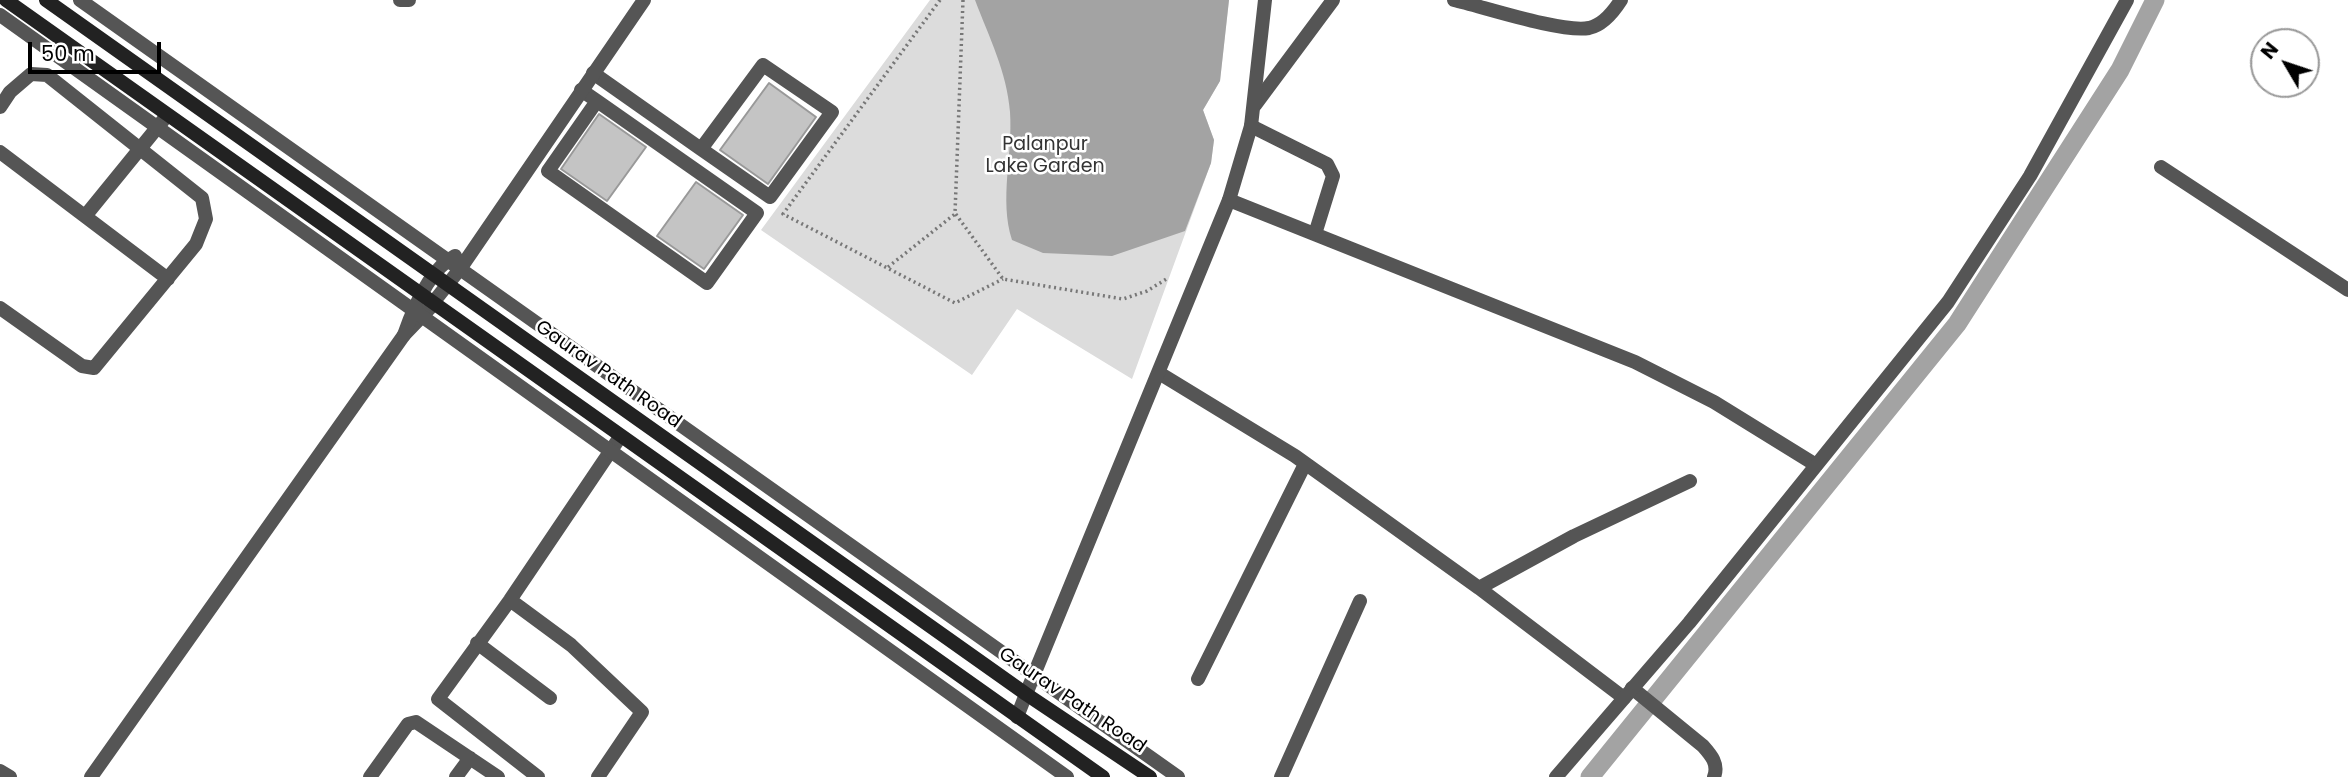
<!DOCTYPE html>
<html>
<head>
<meta charset="utf-8">
<style>
	body { margin:0 }
	#map { position:relative; width:2348px; height:777px; overflow:hidden; background:#fff; font-family:Poppins,sans-serif }
	canvas { display:block }
	.north { position:absolute; left:2250px; top:28px; width:70px; height:70px; box-sizing:border-box; background:#fff; border:2px solid #999; border-radius:50%; rotate:309deg; font-size:19px; font-weight:700; line-height:28px; text-align:center; color:#000 }
	.north::after { content:''; display:block; margin:auto; width:24px; height:32px; background:#000; clip-path:polygon(50% 0,100% 100%,50% 72%,0 100%) }
	.scale { position:absolute; left:28px; top:42px; width:133px; height:32px; box-sizing:border-box; border:4px solid #000; border-top:0; padding-left:9px; font-size:21px; line-height:24px; white-space:nowrap; color:#000; -webkit-text-stroke:5px #fff; paint-order:stroke }
</style>
</head>
<body>
<div id="map">
<canvas width="2348" height="777"></canvas>
<div class="north">N</div>
<div class="scale">50 m</div>
</div>
<script>
const g = document.querySelector('canvas').getContext('2d');
g.lineJoin = 'round';
function fill(path, color) {
  g.fillStyle = color;
  g.fill(path, 'evenodd');
}
function stroke(path, color, width, dash) {
  g.strokeStyle = color;
  g.lineWidth = width;
  g.lineCap = dash ? 'butt' : 'round';
  g.setLineDash(dash || []);
  g.stroke(path);
}
function write(font, color, halo, rows, align = 'center') {
  g.font = font + ' Poppins,sans-serif';
  g.lineWidth = 5;
  g.setLineDash([]);
  g.textBaseline = 'middle';
  g.strokeStyle = halo;
  g.fillStyle = color;
  for (const [text, x, y, turn = 0] of rows) {
    g.save();
    g.translate(x, y);
    g.rotate((+turn || 0) * Math.PI / 180);
    g.textAlign = isNaN(turn) ? turn : align;
    if (halo) g.strokeText(text, 0, 0);
    g.fillText(text, 0, 0);
    g.restore();
  }
}
fill(new Path2D(`
	M930,0H1229L1220,81L1203,110L1214,140L1211,163L1132,379L1017,309L972,375L761,230Z`), '#dcdcdc');
fill(new Path2D(`
	M975,0H1229L1220,81L1203,110L1214,140L1211,163L1185,231L1112,256L1043,253L1012,240C999,199 1013,155 1010,112C1007,72 989,37 975,0Z`), '#a3a3a3');
stroke(new Path2D(`
	M1590,777L1957,324L2120,70L2155,0`), '#a3a3a3', 19);
const building = new Path2D(`
	M769,83L816,117L768,184L720,150Z
	M599,114L646,147L607,201L561,169Z
	M696,182L743,215L704,269L657,236Z`);
fill(building, '#c4c4c4');
stroke(building, '#999', 2);
stroke(new Path2D(`
	M940,0L783,214L955,303L1003,279
	M963,0L955,213L1003,279L1123,299L1147,291L1168,278
	M888,267L955,214`), '#777', 3.5, [2, 3.5]);
stroke(new Path2D(`
	M400,0H409
	M1454,0C1484,7 1562,33 1589,28C1603,25 1614,11 1621,0
	M593,73L701,149L763,65L832,112L770,197L701,149
	M581,90L597,101L757,213L707,283L548,171L597,101
	M1255,105L1333,0
	M0,107L10,92L31,74L47,75L202,198L206,219L196,244L94,368L82,366L0,308
	M1251,126L1327,164L1333,176L1315,234
	M0,152L168,279
	M2161,167L2348,290
	M1229,200L1635,362L1714,402L1816,465
	M86,215L165,118
	M1159,373L1295,456L1479,588L1624,698
	M1479,588L1574,536L1690,481
	M510,600L571,645L642,712L598,777
	M477,643L550,698
	M1198,679L1305,464
	M1632,688L1703,746C1711,755 1719,764 1714,777
	M1017,717L1026,694
	M0,771L10,777
	M91,777L404,335L430,308
	M370,777L408,724L416,722L498,777
	M456,777L470,758
	M538,777L438,699L510,600L620,437
	M1281,777L1360,601`), '#555', 14);
stroke(new Path2D(`
	M80,0L1178,777
	M0,15L1067,777
	M432,304L460,269L644,0
	M404,335C413,309 429,269 455,256
	M1026,694L1229,200L1251,126L1265,0
	M1556,777L1689,623L1948,302L2030,176L2127,0`), '#555', 14);
stroke(new Path2D(`
	M6,0L1103,777
	M46,0L1026,694L1150,777`), '#222', 14);
write('19px', '#333', '#fff', [
	["Palanpur",1045,145],
	["Lake Garden",1045,167]
]);
write('19px', '#000', '#fff', [
	["Gaurav Path Road",608,375,35],
	["Gaurav Path Road",1072,701,34]
]);
</script>
</body>
</html>
